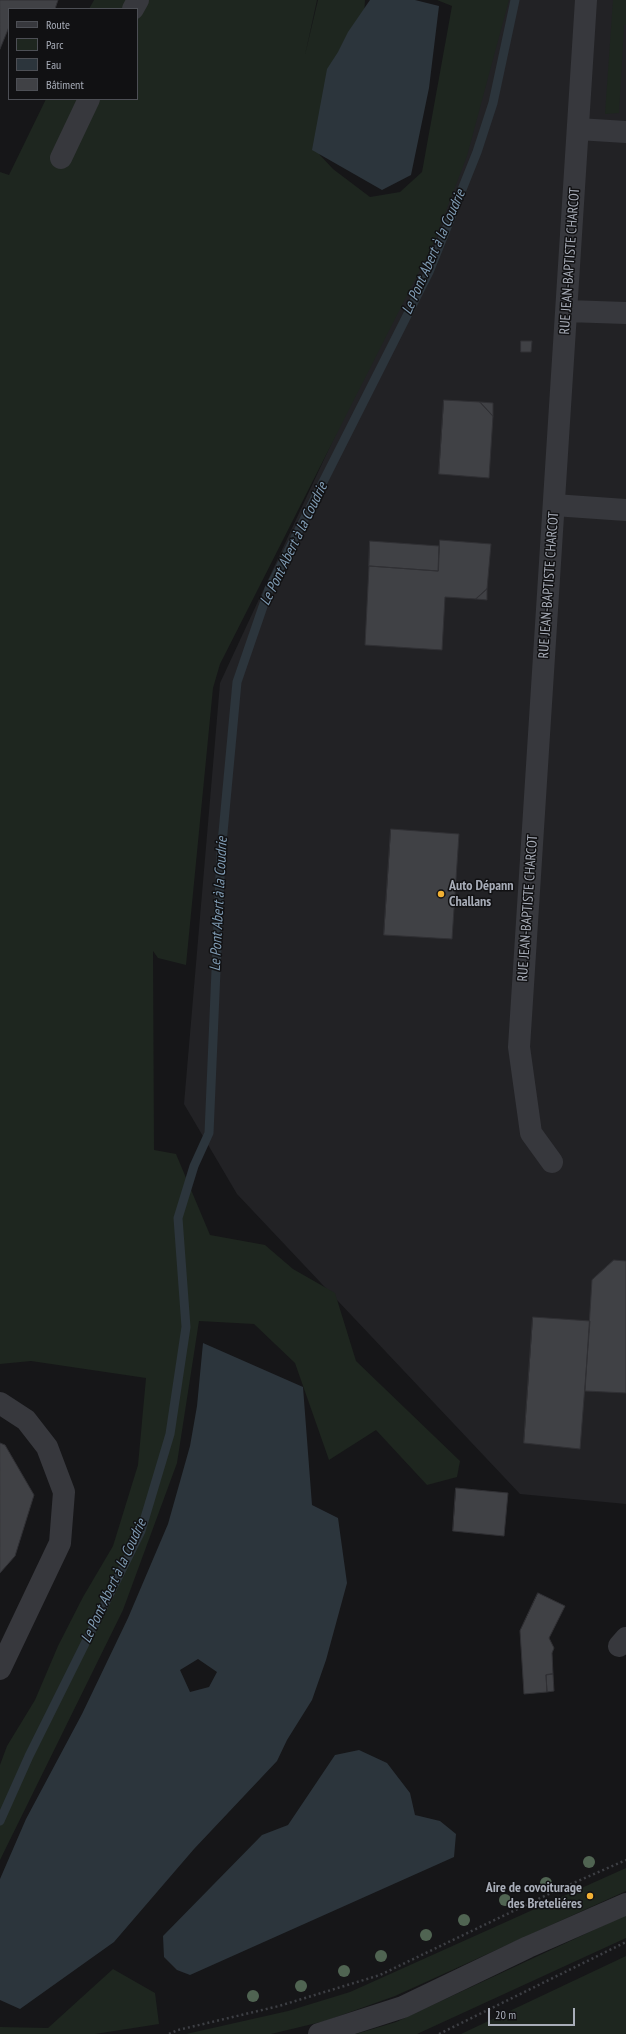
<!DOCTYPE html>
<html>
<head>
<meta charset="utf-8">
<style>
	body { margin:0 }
	#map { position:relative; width:626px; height:2034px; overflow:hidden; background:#161618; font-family:"PT Sans Narrow",sans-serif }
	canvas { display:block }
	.legend { position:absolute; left:8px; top:8px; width:130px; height:92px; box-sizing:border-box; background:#111113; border:1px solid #4d4f55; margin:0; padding:5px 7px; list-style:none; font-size:12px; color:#a8adb8 }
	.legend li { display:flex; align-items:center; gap:8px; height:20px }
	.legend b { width:20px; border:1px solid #4d4f55 }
	.scale { position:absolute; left:488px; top:2008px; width:87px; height:18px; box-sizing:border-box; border:2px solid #a8adb8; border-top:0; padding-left:5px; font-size:12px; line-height:14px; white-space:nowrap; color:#a8adb8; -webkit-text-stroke:3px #111113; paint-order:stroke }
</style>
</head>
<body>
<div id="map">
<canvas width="626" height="2034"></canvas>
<ul class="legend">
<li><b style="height:5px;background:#37383d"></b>Route</li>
<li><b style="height:11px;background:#1e261f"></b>Parc</li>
<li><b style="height:11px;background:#2c353c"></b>Eau</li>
<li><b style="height:11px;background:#404145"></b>Bâtiment</li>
</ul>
<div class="scale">20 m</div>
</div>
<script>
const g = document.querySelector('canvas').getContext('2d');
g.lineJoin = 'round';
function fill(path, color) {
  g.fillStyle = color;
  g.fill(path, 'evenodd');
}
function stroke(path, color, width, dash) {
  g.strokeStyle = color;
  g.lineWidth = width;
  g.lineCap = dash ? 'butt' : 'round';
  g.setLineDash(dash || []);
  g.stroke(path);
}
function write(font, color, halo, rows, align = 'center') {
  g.font = font + ' "PT Sans Narrow",sans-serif';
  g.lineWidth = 3;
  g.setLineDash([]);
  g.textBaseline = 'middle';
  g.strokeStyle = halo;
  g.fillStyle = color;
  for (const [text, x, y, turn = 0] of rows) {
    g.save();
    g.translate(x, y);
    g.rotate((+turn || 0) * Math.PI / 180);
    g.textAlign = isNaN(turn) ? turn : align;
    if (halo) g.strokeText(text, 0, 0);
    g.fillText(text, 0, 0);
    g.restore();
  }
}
fill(new Path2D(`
	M495,0H626V1504L520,1494L237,1194L184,1104L220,683L453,182Z`), '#222225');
fill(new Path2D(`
	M94,0H317L305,55L318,0H365L364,16L330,91L319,154L333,169L370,197L400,192L422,172L452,6L437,0H509L467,156L434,242L220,664L213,688L186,965L158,958L153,951L154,1150L176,1154L210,1235L265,1245L293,1269L335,1293L356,1361L460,1461L457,1477L427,1485L376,1430L329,1460L295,1363L254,1324L199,1321L177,1463L123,1610L0,1860V1765L7,1746L35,1700L58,1646L83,1597L113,1546L138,1465L146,1378L31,1361L0,1364V172L9,175L46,99H137V9H89Z
	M613,0H626V25H624L619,113L605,114Z
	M626,1868V1891L395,1996L325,2021L271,2034H186L288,2011L350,1992Z
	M626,1915V1938L417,2034H356L396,2022Z
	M626,1956V2034H461Z
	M113,1969L155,1993L159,2024L95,2034H0V2027L48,2028Z`), '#1e261f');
fill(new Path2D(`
	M370,0H415L439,6L429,88L411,175L382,190L312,150L327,69L338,52L348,32Z
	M203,1343L303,1387L312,1505L338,1518L347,1583L326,1660L312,1700L287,1740L277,1761L194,1849L114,1942L20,2009L0,2000V1879L26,1819L82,1714L128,1618L168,1524L190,1446L197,1406ZM198,1659L217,1672L209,1687L190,1692L180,1670Z
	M359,1750L387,1763L410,1793L415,1815L440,1821L456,1834L454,1857L190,1975L177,1970L164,1957L163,1936L262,1835L288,1825L335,1755Z`), '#2c353c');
stroke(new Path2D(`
	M0,1821L29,1756L141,1531L170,1434L186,1327L178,1218L194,1166L209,1133L221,854L237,682L269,589L429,272L477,152L493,103L515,0`), '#2c353c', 9);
const building = new Path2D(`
	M0,0H58L55,9H9V27L0,49Z
	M521,341H532L531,352H521Z
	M444,400L480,402L493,416L489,478L439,474Z
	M480,402L493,403V416Z
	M440,540L491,544L487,589L476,599L445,597L442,650L365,645L369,566L438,571Z
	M370,541L439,546L438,571L369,566Z
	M487,589V600L476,599Z
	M391,829L459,834L452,939L384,935Z
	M614,1260L626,1261V1393L585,1391L592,1280Z
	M533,1317L590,1321L580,1449L524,1443Z
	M0,1443L5,1445L34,1495L15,1556L0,1573Z
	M456,1488L508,1493L504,1536L453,1531Z
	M538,1593L565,1606L549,1638L554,1648L552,1653L553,1674L546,1675L547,1692L524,1694L520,1631Z
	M553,1674L554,1691L547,1692L546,1675Z`);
fill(building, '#404145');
stroke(building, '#303034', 1);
stroke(new Path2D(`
	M169,2034L178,2030L279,2006L380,1975L555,1891L626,1860
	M439,2034L626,1942`), '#3d3f44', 2.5, [2, 3]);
stroke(new Path2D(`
	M133,9L138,0
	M578,129L626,132
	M61,158L89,99
	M567,311L626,313
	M554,505L626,510
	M552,1162L531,1133L519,1047L586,0
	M0,1403L26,1420L47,1447L64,1492L60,1543L0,1669
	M619,1646L626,1638
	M319,2034L403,2007L528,1947L626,1904`), '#37383d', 22);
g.fillStyle = '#506452';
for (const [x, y] of [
	[589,1862],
	[546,1883],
	[505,1900],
	[464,1920],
	[426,1935],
	[381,1956],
	[344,1971],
	[301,1986],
	[253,1996]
]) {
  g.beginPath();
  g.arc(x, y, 6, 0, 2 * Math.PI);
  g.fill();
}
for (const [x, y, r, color] of [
	[441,894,4,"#f2b134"],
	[590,1896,4,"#f2b134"]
]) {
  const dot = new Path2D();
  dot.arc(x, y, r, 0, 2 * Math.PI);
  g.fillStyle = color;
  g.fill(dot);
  stroke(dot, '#111113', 1.5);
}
write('14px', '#a8adb8', '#111113', [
	["RUE JEAN-BAPTISTE CHARCOT",570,261,-86],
	["RUE JEAN-BAPTISTE CHARCOT",549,585,-86],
	["RUE JEAN-BAPTISTE CHARCOT",528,908,-86]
]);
write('bold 14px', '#a8adb8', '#111113', [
	["Auto Dépann",449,886],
	["Challans",449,902],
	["Aire de covoiturage",582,1888,"right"],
	["des Breteliéres",582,1904,"right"]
], 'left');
write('italic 15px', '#7f9bb3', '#111113', [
	["Le Pont Abert à la Coudrie",434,252,-66],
	["Le Pont Abert à la Coudrie",294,544,-64],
	["Le Pont Abert à la Coudrie",219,904,-87],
	["Le Pont Abert à la Coudrie",114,1581,-65]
]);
</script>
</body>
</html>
